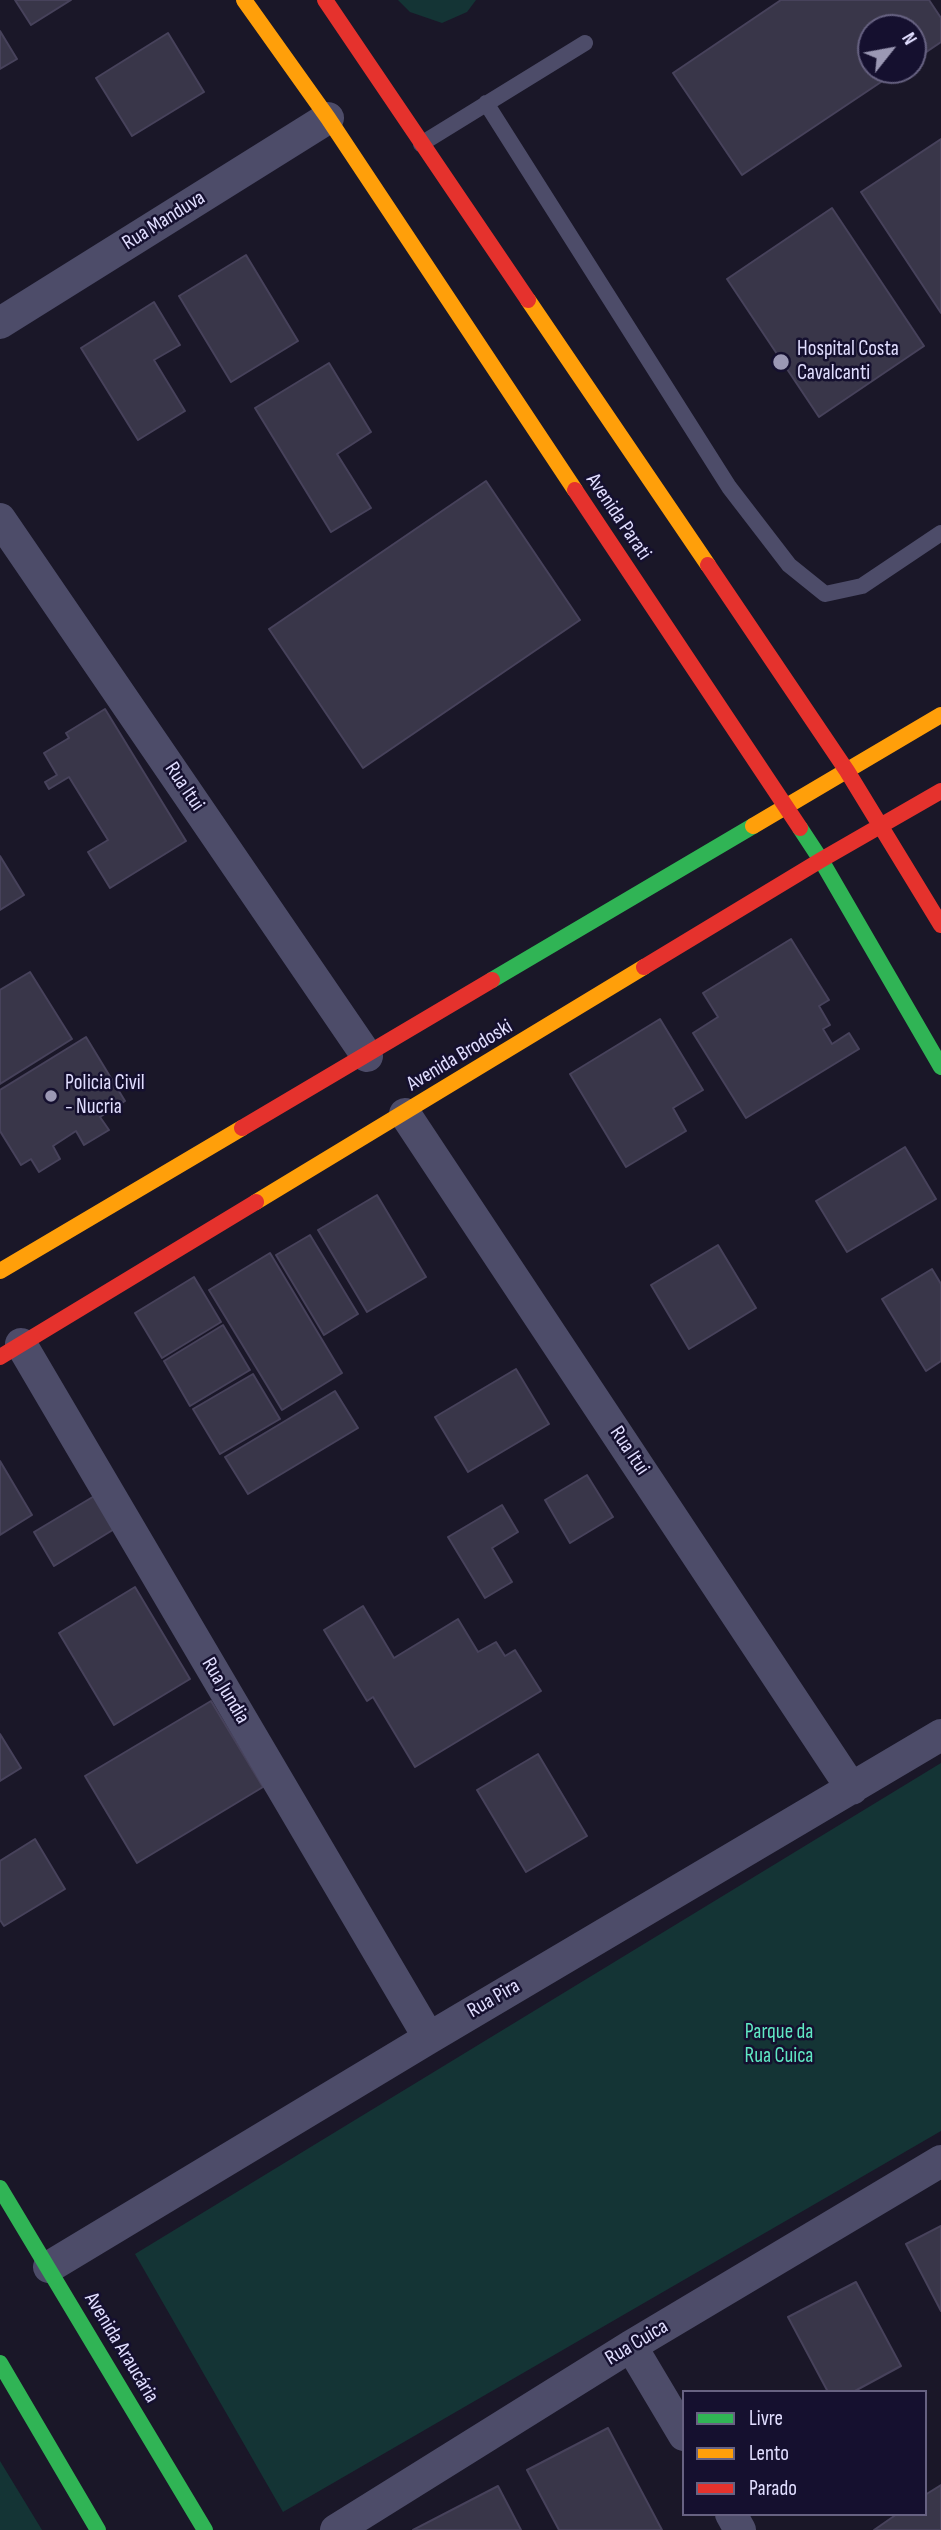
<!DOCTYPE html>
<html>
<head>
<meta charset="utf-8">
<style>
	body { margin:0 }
	#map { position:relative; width:941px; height:2530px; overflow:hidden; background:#1a1728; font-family:"Sofia Sans Condensed",sans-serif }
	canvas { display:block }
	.legend { position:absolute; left:682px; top:2390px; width:245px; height:126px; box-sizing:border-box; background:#15102f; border:2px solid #676282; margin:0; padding:9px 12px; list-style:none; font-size:21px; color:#e1deff }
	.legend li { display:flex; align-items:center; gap:14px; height:35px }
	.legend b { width:35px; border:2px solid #676282 }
	.north { position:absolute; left:857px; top:14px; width:70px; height:70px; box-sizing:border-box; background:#15102f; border:2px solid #676282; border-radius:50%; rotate:59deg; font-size:19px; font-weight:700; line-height:28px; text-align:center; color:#e1deff }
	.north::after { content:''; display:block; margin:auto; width:24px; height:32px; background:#9b98b4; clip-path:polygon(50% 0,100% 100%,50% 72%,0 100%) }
</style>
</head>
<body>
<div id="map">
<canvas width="941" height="2530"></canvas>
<ul class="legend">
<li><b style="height:9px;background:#30b455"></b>Livre</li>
<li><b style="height:9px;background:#ff9f0a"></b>Lento</li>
<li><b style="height:9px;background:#e5322d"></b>Parado</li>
</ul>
<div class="north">N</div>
</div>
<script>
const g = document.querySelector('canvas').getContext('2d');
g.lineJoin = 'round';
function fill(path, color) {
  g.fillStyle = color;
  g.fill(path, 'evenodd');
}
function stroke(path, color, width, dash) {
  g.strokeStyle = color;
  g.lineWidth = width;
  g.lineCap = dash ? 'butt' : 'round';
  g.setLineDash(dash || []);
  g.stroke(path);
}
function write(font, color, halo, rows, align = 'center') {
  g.font = font + ' "Sofia Sans Condensed",sans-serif';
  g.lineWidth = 5;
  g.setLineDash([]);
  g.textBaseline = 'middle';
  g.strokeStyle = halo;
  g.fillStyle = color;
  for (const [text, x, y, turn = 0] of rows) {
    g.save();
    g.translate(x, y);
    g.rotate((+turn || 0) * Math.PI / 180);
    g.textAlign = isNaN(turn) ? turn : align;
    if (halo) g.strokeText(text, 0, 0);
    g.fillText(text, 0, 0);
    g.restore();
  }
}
fill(new Path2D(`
	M398,0H476L467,12L442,23L410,12Z
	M941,1763V2131L283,2512L135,2254Z
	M0,2461L42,2530H0Z`), '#143435');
const building = new Path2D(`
	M15,0H71L31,25Z
	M781,0H929L941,18V42L913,61V28H871V70H899L742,175L673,73Z
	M0,31L17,59L0,69Z
	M168,33L204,92L132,136L96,78Z
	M941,139V313L861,192Z
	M832,208L924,346L819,417L727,279Z
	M246,255L298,341L231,382L179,296Z
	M154,302L180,345L154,360L185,411L138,440L81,348Z
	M329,363L371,432L337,454L371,508L331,532L255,408Z
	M486,481L580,620L363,768L269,629Z
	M105,709L186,841L110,888L88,852L108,840L69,777L49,789L45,782L57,775L44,753L69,738L66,733Z
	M0,856L24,895L0,910Z
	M791,939L829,1000L819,1006L830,1025L823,1029L832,1044L849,1033L859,1049L746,1118L693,1033L718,1017L703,993Z
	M30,972L72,1039L0,1084V990Z
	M660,1019L703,1090L673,1108L686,1131L626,1167L570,1074Z
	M86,1037L125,1101L100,1117L109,1130L84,1145L76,1131L53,1146L60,1159L39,1172L31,1159L21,1165L0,1131V1090Z
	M905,1147L936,1199L847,1252L816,1201Z
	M377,1195L426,1277L367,1312L318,1230Z
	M310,1235L358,1314L324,1335L276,1255Z
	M718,1245L756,1308L689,1349L651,1285Z
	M270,1253L342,1373L282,1410L209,1290Z
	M932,1269L941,1284V1361L926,1371L882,1299Z
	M194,1277L221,1322L162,1358L135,1313Z
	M223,1325L250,1370L190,1406L164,1361Z
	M516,1369L549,1424L468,1472L435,1417Z
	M253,1374L280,1419L220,1454L193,1409Z
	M335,1391L358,1428L248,1494L225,1457Z
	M0,1461L32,1515L0,1535Z
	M587,1475L613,1517L570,1543L545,1500Z
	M96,1495L116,1528L54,1566L34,1532Z
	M502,1505L518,1532L492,1548L512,1582L485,1598L448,1537Z
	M135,1587L190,1679L114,1725L59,1633Z
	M363,1606L394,1658L458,1619L478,1652L496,1642L505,1656L515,1650L541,1691L415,1767L373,1697L367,1701L324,1630Z
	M211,1701L263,1787L137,1863L85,1776Z
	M0,1734L21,1768L0,1781Z
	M538,1754L587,1836L526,1872L477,1790Z
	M35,1839L65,1889L4,1926L0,1920V1861Z
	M941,2226V2311L906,2244Z
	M856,2282L901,2366L853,2392H828L788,2317Z
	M608,2428L662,2530H559L527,2470Z
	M941,2485V2530H874L897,2514H925V2495Z
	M498,2486L521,2530H413Z`);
fill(building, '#393649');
stroke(building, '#47425b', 2);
stroke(new Path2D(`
	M486,103L729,487L789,565L825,594L862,586L941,533
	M421,144L585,43`), '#4d4c69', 16);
stroke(new Path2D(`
	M0,323L328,118
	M0,519L367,1056
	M405,1114L852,1789
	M21,1344L429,2038
	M49,2267L429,2038L941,1735
	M631,2346L684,2435
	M731,2514L740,2530
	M336,2530L631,2346L941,2161`), '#4d4c69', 32);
stroke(new Path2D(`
	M800,828L821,860L941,1067
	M492,980L753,826
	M0,2188L205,2530
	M0,2363L98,2530`), '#30b455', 16);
stroke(new Path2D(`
	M244,0L328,118L575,490
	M528,300L708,565
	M753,826L941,715
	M256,1202L644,967
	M0,1271L242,1128`), '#ff9f0a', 16);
stroke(new Path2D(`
	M325,0L528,300
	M575,490L800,828
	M708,565L847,771L941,925
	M644,967L821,860L941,791
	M242,1128L492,980
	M0,1357L256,1202`), '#e5322d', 16);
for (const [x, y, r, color] of [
	[781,362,9,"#9b98b4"],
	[51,1096,7,"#9b98b4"]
]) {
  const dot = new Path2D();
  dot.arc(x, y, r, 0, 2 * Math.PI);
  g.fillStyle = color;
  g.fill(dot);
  stroke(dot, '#15102f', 2.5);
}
write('21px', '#e1deff', '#15102f', [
	["Rua Manduva",164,221,-32],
	["Avenida Parati",618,517,56],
	["Rua Itui",184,787,56],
	["Avenida Brodoski",460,1056,-31],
	["Rua Itui",629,1451,56],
	["Rua Jundia",225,1691,59],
	["Rua Pira",494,1999,-30],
	["Rua Cuica",637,2343,-31],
	["Avenida Araucária",121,2348,59]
]);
write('21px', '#e1deff', '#15102f', [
	["Hospital Costa",797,350],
	["Cavalcanti",797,374],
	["Policia Civil",65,1084],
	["- Nucria",65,1108]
], 'left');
write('21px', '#60e9c4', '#15102f', [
	["Parque da",779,2033],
	["Rua Cuica",779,2057]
]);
</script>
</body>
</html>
